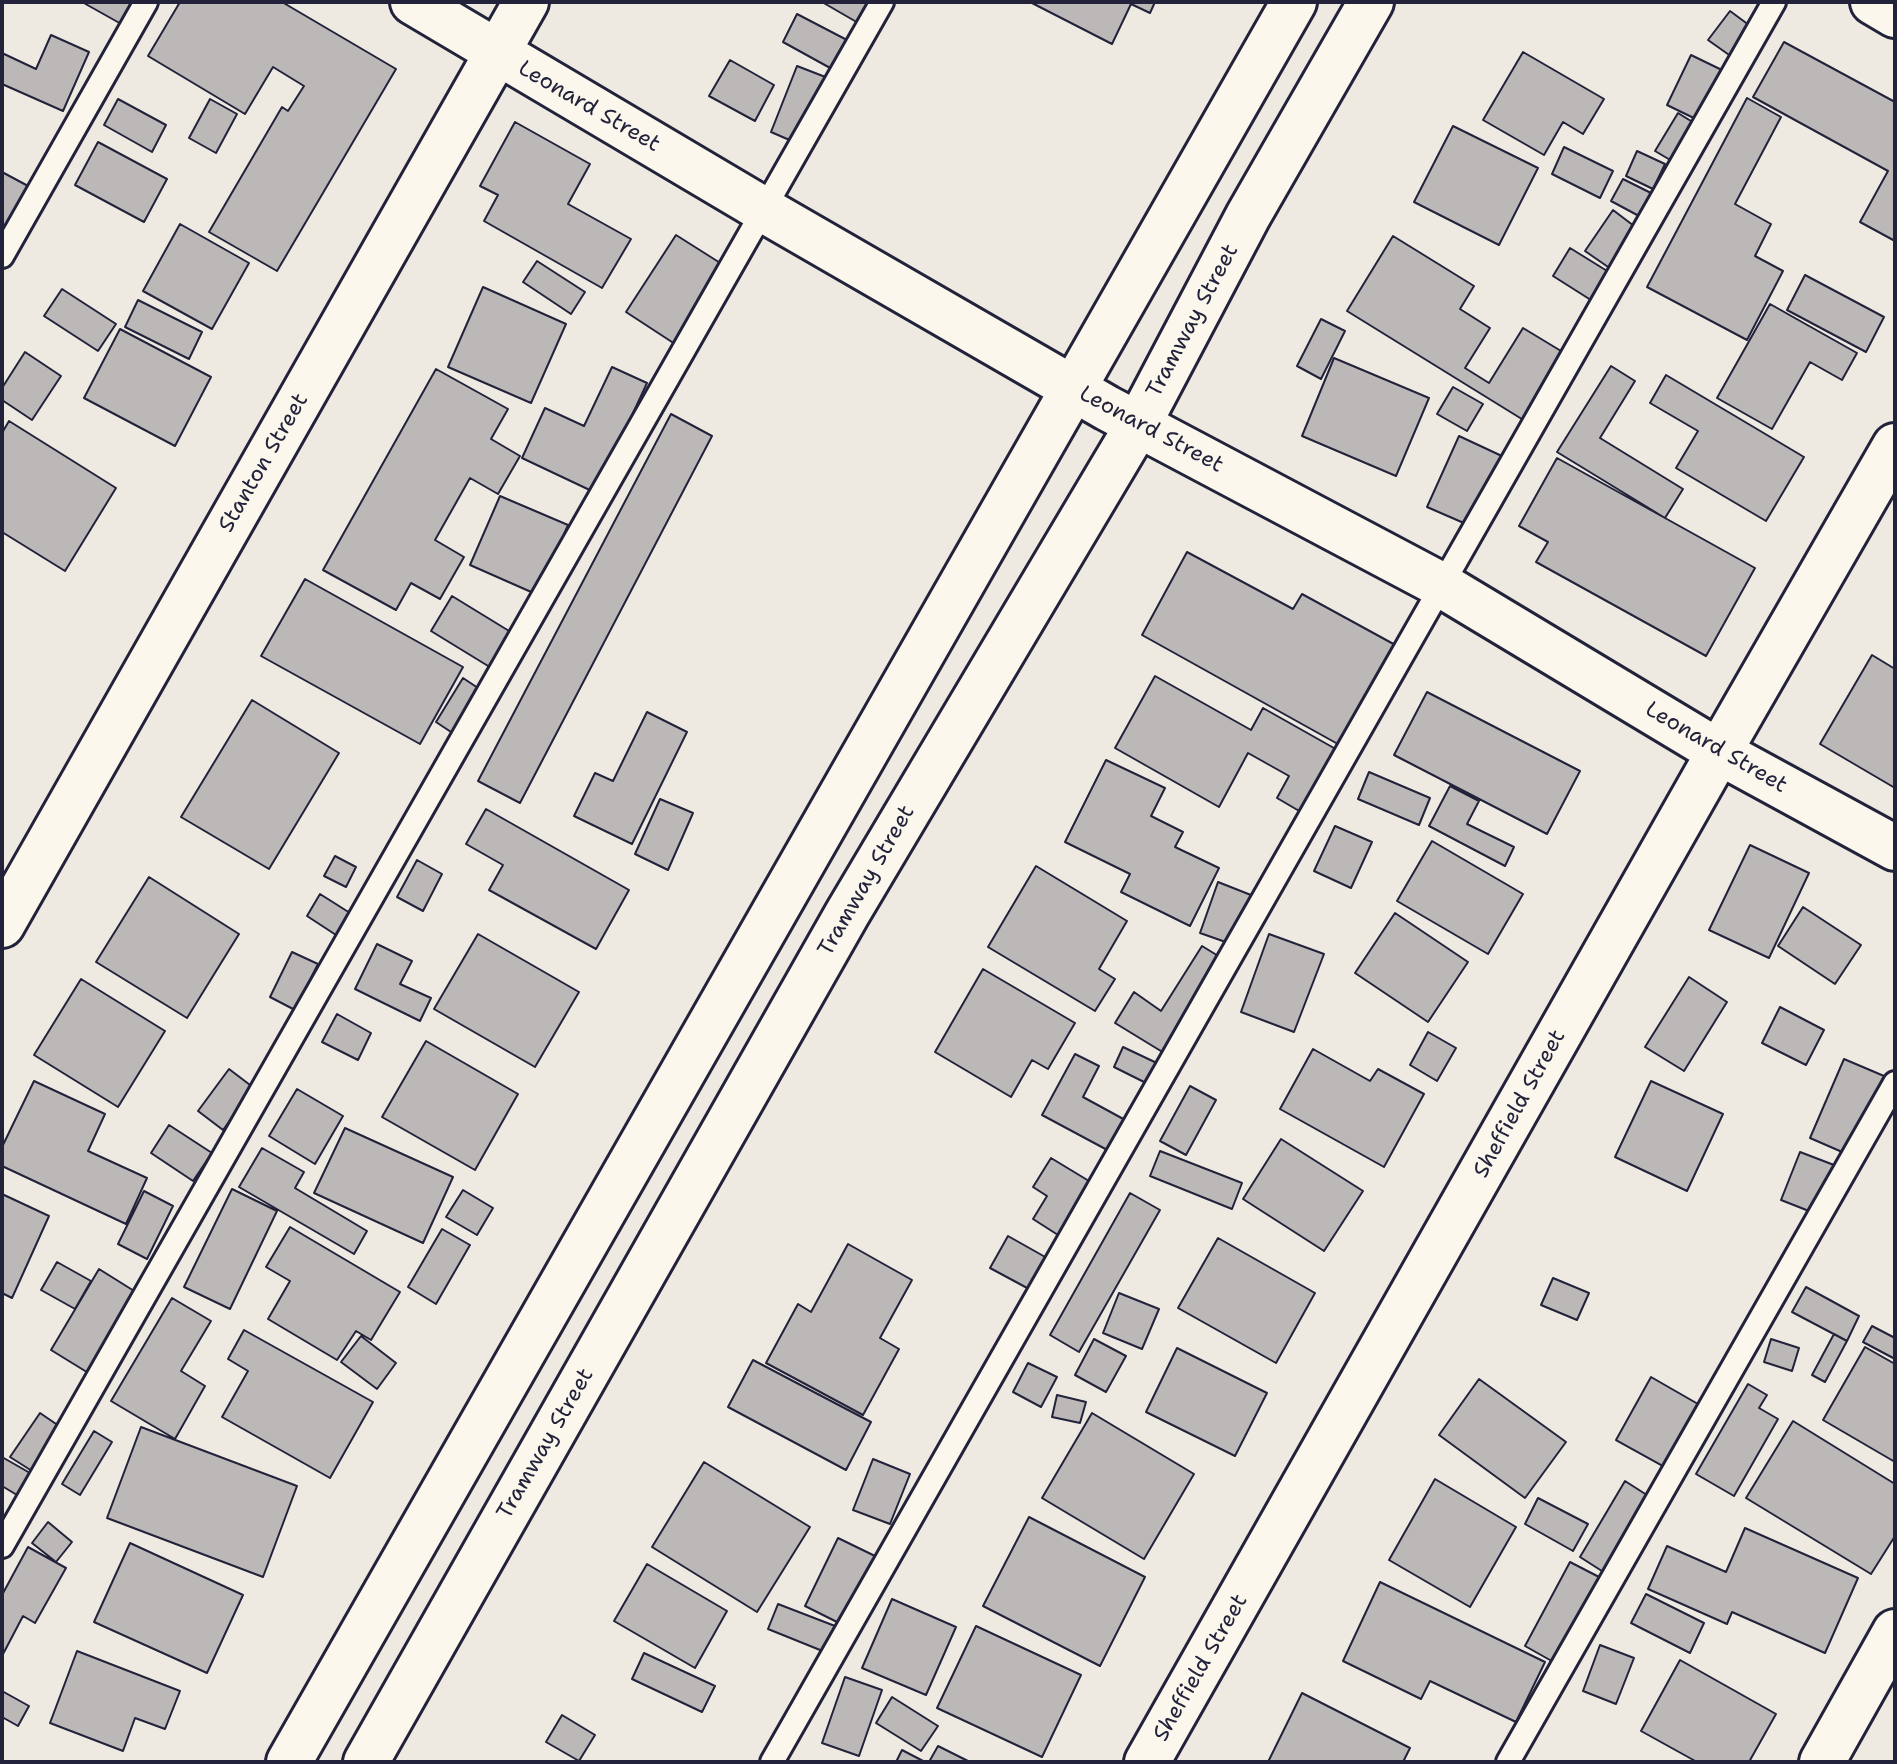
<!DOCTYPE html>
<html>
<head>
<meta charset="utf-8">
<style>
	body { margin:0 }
	#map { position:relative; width:1897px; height:1764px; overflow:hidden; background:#eeeae2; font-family:"Shantell Sans",sans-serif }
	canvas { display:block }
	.frame { position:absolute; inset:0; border:4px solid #22223b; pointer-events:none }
</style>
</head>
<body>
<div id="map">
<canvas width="1897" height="1764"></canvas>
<div class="frame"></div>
</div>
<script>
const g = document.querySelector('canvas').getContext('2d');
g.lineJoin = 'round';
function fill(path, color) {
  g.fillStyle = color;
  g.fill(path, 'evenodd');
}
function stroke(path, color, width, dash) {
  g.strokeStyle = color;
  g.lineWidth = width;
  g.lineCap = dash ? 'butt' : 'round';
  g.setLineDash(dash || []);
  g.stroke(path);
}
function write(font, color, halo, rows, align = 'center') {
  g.font = font + ' "Shantell Sans",sans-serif';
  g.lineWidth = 7;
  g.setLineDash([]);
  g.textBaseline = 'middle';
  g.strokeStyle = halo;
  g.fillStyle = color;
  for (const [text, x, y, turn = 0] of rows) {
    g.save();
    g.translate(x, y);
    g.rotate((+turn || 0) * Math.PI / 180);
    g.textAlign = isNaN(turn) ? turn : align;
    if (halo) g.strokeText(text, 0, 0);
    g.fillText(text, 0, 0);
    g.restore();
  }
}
const building = new Path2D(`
	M82,2H135L123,25Z
	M180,2H282L396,69L277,271L209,232L282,107L288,111L304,86L273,67L245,114L148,56Z
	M822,2H873L860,24Z
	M1030,2H1155L1150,13L1131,4L1112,44Z
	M1730,11L1753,28L1732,57L1708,40Z
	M797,14L847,40L832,69L783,42Z
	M51,35L89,52L63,111L2,84V53L36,69Z
	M1784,42L1895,102V241L1860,222L1888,171L1753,97Z
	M1523,52L1604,99L1583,134L1563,122L1544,155L1483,120Z
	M1691,55L1726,72L1702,122L1667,105Z
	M730,60L774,85L755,121L709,96Z
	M797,66L828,78L801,145L771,132Z
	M1747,98L1781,117L1735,204L1771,224L1755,256L1783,271L1747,340L1647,287Z
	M118,99L166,125L152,152L104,125Z
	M210,99L237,114L216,153L189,138Z
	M1678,113L1699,126L1677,164L1655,151Z
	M515,122L590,164L568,204L631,239L602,288L484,221L498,195L480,186Z
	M1453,126L1538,168L1499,245L1414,202Z
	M98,142L167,179L144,222L75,185Z
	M1564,147L1613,171L1600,198L1552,174Z
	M1637,151L1665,164L1653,189L1626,176Z
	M2,172L30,187L2,240Z
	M1623,179L1651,193L1639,216L1611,201Z
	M1613,210L1638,229L1611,269L1585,251Z
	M180,224L249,263L212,329L143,291Z
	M676,235L725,266L675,344L626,312Z
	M1393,236L1474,286L1460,309L1490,328L1465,368L1489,383L1523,328L1566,354L1525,421L1347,311Z
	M1570,248L1612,274L1594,302L1553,276Z
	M537,261L585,292L571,314L523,282Z
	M1805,275L1884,317L1866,352L1787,310Z
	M483,287L566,324L531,403L448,367Z
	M62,289L116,324L98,351L44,316Z
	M138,300L202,332L189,359L125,327Z
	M1770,304L1857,353L1842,380L1810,362L1772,429L1717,398Z
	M1321,319L1345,331L1321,379L1297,366Z
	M120,329L211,377L175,446L84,398Z
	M25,352L61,376L32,420L2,400V388Z
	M1334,358L1429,398L1396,476L1302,436Z
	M1611,366L1635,381L1600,438L1683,489L1665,518L1557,452Z
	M612,367L647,383L596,493L522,458L545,408L584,426Z
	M436,369L508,409L491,439L520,456L498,494L470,478L435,540L464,557L440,599L411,583L396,610L323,570Z
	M1666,375L1804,457L1766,521L1676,468L1698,431L1650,403Z
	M1453,387L1483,404L1467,431L1437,414Z
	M671,414L712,436L520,803L478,781Z
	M9,421L116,488L65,571L2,532V433Z
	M1459,436L1504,457L1473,527L1427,507Z
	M1557,458L1755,568L1706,656L1536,562L1548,542L1519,526Z
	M500,496L568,525L538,595L470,565Z
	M1187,552L1293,609L1302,594L1399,647L1345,748L1142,635Z
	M305,579L463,667L420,744L261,656Z
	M452,596L514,634L493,669L431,631Z
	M1872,655L1895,669V788L1820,744Z
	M1155,676L1251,730L1263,708L1341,752L1306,815L1277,798L1289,776L1248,753L1219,807L1115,748Z
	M463,678L481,690L454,734L436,722Z
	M1427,692L1580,771L1547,834L1394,755Z
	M252,700L339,753L269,869L181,817Z
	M647,712L687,732L632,844L574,816L595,773L613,781Z
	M1106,760L1165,788L1151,816L1183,832L1175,847L1219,868L1190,926L1121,892L1130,874L1065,842Z
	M1369,772L1430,798L1419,825L1358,799Z
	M1450,786L1479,801L1467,824L1514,847L1505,866L1429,826Z
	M660,799L693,813L668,870L635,854Z
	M486,809L629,890L596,949L489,890L503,865L466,844Z
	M1335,826L1372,842L1351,888L1314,871Z
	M1432,841L1523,894L1488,954L1397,901Z
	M1750,845L1809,873L1769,958L1709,930Z
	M335,856L356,867L346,887L324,876Z
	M417,860L442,874L423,911L397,897Z
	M1036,866L1127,921L1099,969L1115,979L1095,1011L988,947Z
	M149,877L239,934L187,1018L96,962Z
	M1218,882L1256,897L1237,946L1200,933Z
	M320,894L350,913L336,935L307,916Z
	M1803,907L1861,945L1835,984L1778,946Z
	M1395,913L1468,962L1428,1022L1355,973Z
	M478,934L579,992L535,1067L434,1009Z
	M1269,934L1324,954L1294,1032L1241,1012Z
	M377,944L412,961L400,984L431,998L420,1021L355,989Z
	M1202,946L1228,962L1169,1056L1115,1023L1134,992L1161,1011Z
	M292,952L318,964L295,1010L270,997Z
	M983,969L1075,1023L1048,1069L1032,1060L1011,1097L935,1052Z
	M1689,977L1727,1002L1684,1071L1645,1047Z
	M81,979L165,1031L118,1107L34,1055Z
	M1780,1007L1824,1030L1806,1065L1762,1043Z
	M337,1014L371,1033L358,1060L322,1042Z
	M1428,1032L1456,1048L1437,1081L1410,1065Z
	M426,1041L518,1094L475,1170L382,1117Z
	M1123,1047L1161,1065L1152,1086L1114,1067Z
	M1313,1049L1370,1081L1378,1069L1424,1094L1384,1167L1280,1109Z
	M1075,1054L1099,1066L1083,1097L1127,1121L1111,1152L1042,1115Z
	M1844,1059L1884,1076L1849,1155L1810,1138Z
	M229,1069L254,1088L223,1130L198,1111Z
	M34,1081L105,1114L88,1151L147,1178L126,1224L2,1166V1147Z
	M1651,1081L1723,1114L1687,1191L1615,1157Z
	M1190,1086L1216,1100L1186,1155L1160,1141Z
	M297,1089L343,1116L315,1164L269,1136Z
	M169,1125L212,1153L193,1181L151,1153Z
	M345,1128L453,1177L423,1243L314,1193Z
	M1281,1139L1363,1191L1324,1251L1243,1199Z
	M262,1148L304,1172L295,1188L367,1231L354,1254L239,1187Z
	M1160,1151L1242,1183L1232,1209L1150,1176Z
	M1800,1152L1834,1165L1814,1213L1781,1200Z
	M1051,1158L1089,1181L1058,1235L1033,1219L1047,1196L1033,1187Z
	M232,1189L277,1211L230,1309L184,1287Z
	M463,1190L493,1208L477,1235L446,1217Z
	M144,1191L173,1206L147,1259L118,1244Z
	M1130,1193L1160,1210L1079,1352L1050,1335Z
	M2,1194L49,1216L12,1298L2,1293Z
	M290,1227L400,1292L371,1340L356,1331L337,1360L268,1319L290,1281L266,1267Z
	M442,1229L470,1245L436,1304L408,1287Z
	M1008,1236L1047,1258L1029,1289L990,1268Z
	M1218,1238L1315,1293L1276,1363L1178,1308Z
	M848,1244L912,1280L880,1338L899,1349L863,1415L766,1363L798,1304L811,1312Z
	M57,1262L91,1281L75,1309L41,1290Z
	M99,1269L139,1294L90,1374L51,1350Z
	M1553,1278L1589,1293L1577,1320L1541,1305Z
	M1806,1287L1859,1316L1847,1341L1792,1312Z
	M1119,1293L1159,1309L1142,1349L1103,1333Z
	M172,1298L211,1321L181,1371L205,1386L175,1439L111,1401Z
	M1872,1326L1895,1338V1359L1863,1342Z
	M244,1330L373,1402L330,1478L222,1417L248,1371L228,1359Z
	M1834,1334L1847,1341L1825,1382L1812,1375Z
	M361,1336L396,1363L377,1389L341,1362Z
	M1094,1339L1126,1356L1106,1392L1075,1375Z
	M1771,1339L1799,1348L1792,1371L1764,1362Z
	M1865,1347L1895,1364V1462L1823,1420Z
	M1177,1348L1267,1393L1235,1456L1146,1412Z
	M753,1360L871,1422L846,1470L728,1407Z
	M1028,1363L1057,1377L1041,1407L1013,1392Z
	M1651,1377L1698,1404L1663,1466L1616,1440Z
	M1479,1379L1566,1442L1525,1498L1439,1435Z
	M1748,1384L1767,1395L1759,1408L1778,1419L1734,1496L1696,1474Z
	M1057,1395L1086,1402L1080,1423L1052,1417Z
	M40,1413L62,1428L32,1471L10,1457Z
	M1092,1413L1194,1474L1144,1559L1042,1498Z
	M1793,1421L1895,1484V1536L1871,1574L1746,1498Z
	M141,1427L297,1486L263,1577L107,1518Z
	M94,1431L112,1442L80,1495L62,1484Z
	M2,1457L30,1473L17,1495L2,1486Z
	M873,1459L910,1474L890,1524L853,1510Z
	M704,1462L810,1527L757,1612L652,1547Z
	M1435,1479L1516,1527L1470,1607L1389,1560Z
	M1625,1481L1650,1497L1605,1573L1580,1557Z
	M1538,1498L1588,1524L1573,1551L1525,1524Z
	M1029,1517L1145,1577L1100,1666L983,1606Z
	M48,1522L72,1542L56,1562L32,1543Z
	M1745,1528L1858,1578L1825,1653L1732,1612L1727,1624L1648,1589L1667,1546L1726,1572Z
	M838,1538L875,1556L841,1624L805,1606Z
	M130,1543L243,1595L207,1673L94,1622Z
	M28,1547L66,1568L35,1623L23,1616L2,1656V1595Z
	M1570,1562L1601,1578L1557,1664L1525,1646Z
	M647,1564L727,1611L695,1668L614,1621Z
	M1380,1582L1545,1662L1516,1722L1430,1681L1421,1699L1343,1661Z
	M1646,1594L1704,1623L1690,1653L1631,1623Z
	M892,1599L956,1627L926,1695L862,1668Z
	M778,1604L835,1626L825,1652L768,1629Z
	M976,1626L1081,1675L1042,1757L937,1708Z
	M1600,1645L1634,1658L1616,1704L1583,1691Z
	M77,1651L180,1691L165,1729L135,1718L123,1751L50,1723Z
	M644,1653L715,1686L702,1712L632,1679Z
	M1680,1660L1776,1714L1749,1762H1697L1641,1731Z
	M845,1677L882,1690L859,1756L822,1743Z
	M2,1691L29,1706L18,1726L2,1717Z
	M1302,1693L1410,1748L1403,1762H1268Z
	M892,1697L938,1726L921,1751L876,1723Z
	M562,1715L595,1735L579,1761L546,1742Z
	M938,1746L970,1762H929Z
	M902,1750L925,1762H896Z`);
fill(building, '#bcb8b8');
stroke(building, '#22223b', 2);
const service = new Path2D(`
	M2,256L146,2
	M2,1546L882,2
	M772,1762L1774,2
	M1508,1762L1895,1083`);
const minor = new Path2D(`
	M413,2L764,210L1107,408L1443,586L1719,752L1895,848
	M1873,2L1895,15
	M2,925L526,2
	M289,1762L1294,2
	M366,1762L847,914L1139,423L1248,216L1371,2
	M1147,1762L1719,752L1895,446
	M1822,1762L1895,1632`);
stroke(service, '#22223b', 28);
stroke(minor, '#22223b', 50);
stroke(service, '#fbf7ec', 22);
stroke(minor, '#fbf7ec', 44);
write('22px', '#22223b', '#fbf7ec', [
	["Leonard Street",589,107,30],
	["Tramway Street",1193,321,-62],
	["Leonard Street",1151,430,28],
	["Stanton Street",264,463,-60],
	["Leonard Street",1716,748,30],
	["Tramway Street",867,881,-60],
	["Sheffield Street",1520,1104,-61],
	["Tramway Street",546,1444,-60],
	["Sheffield Street",1201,1668,-60]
]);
</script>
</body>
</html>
